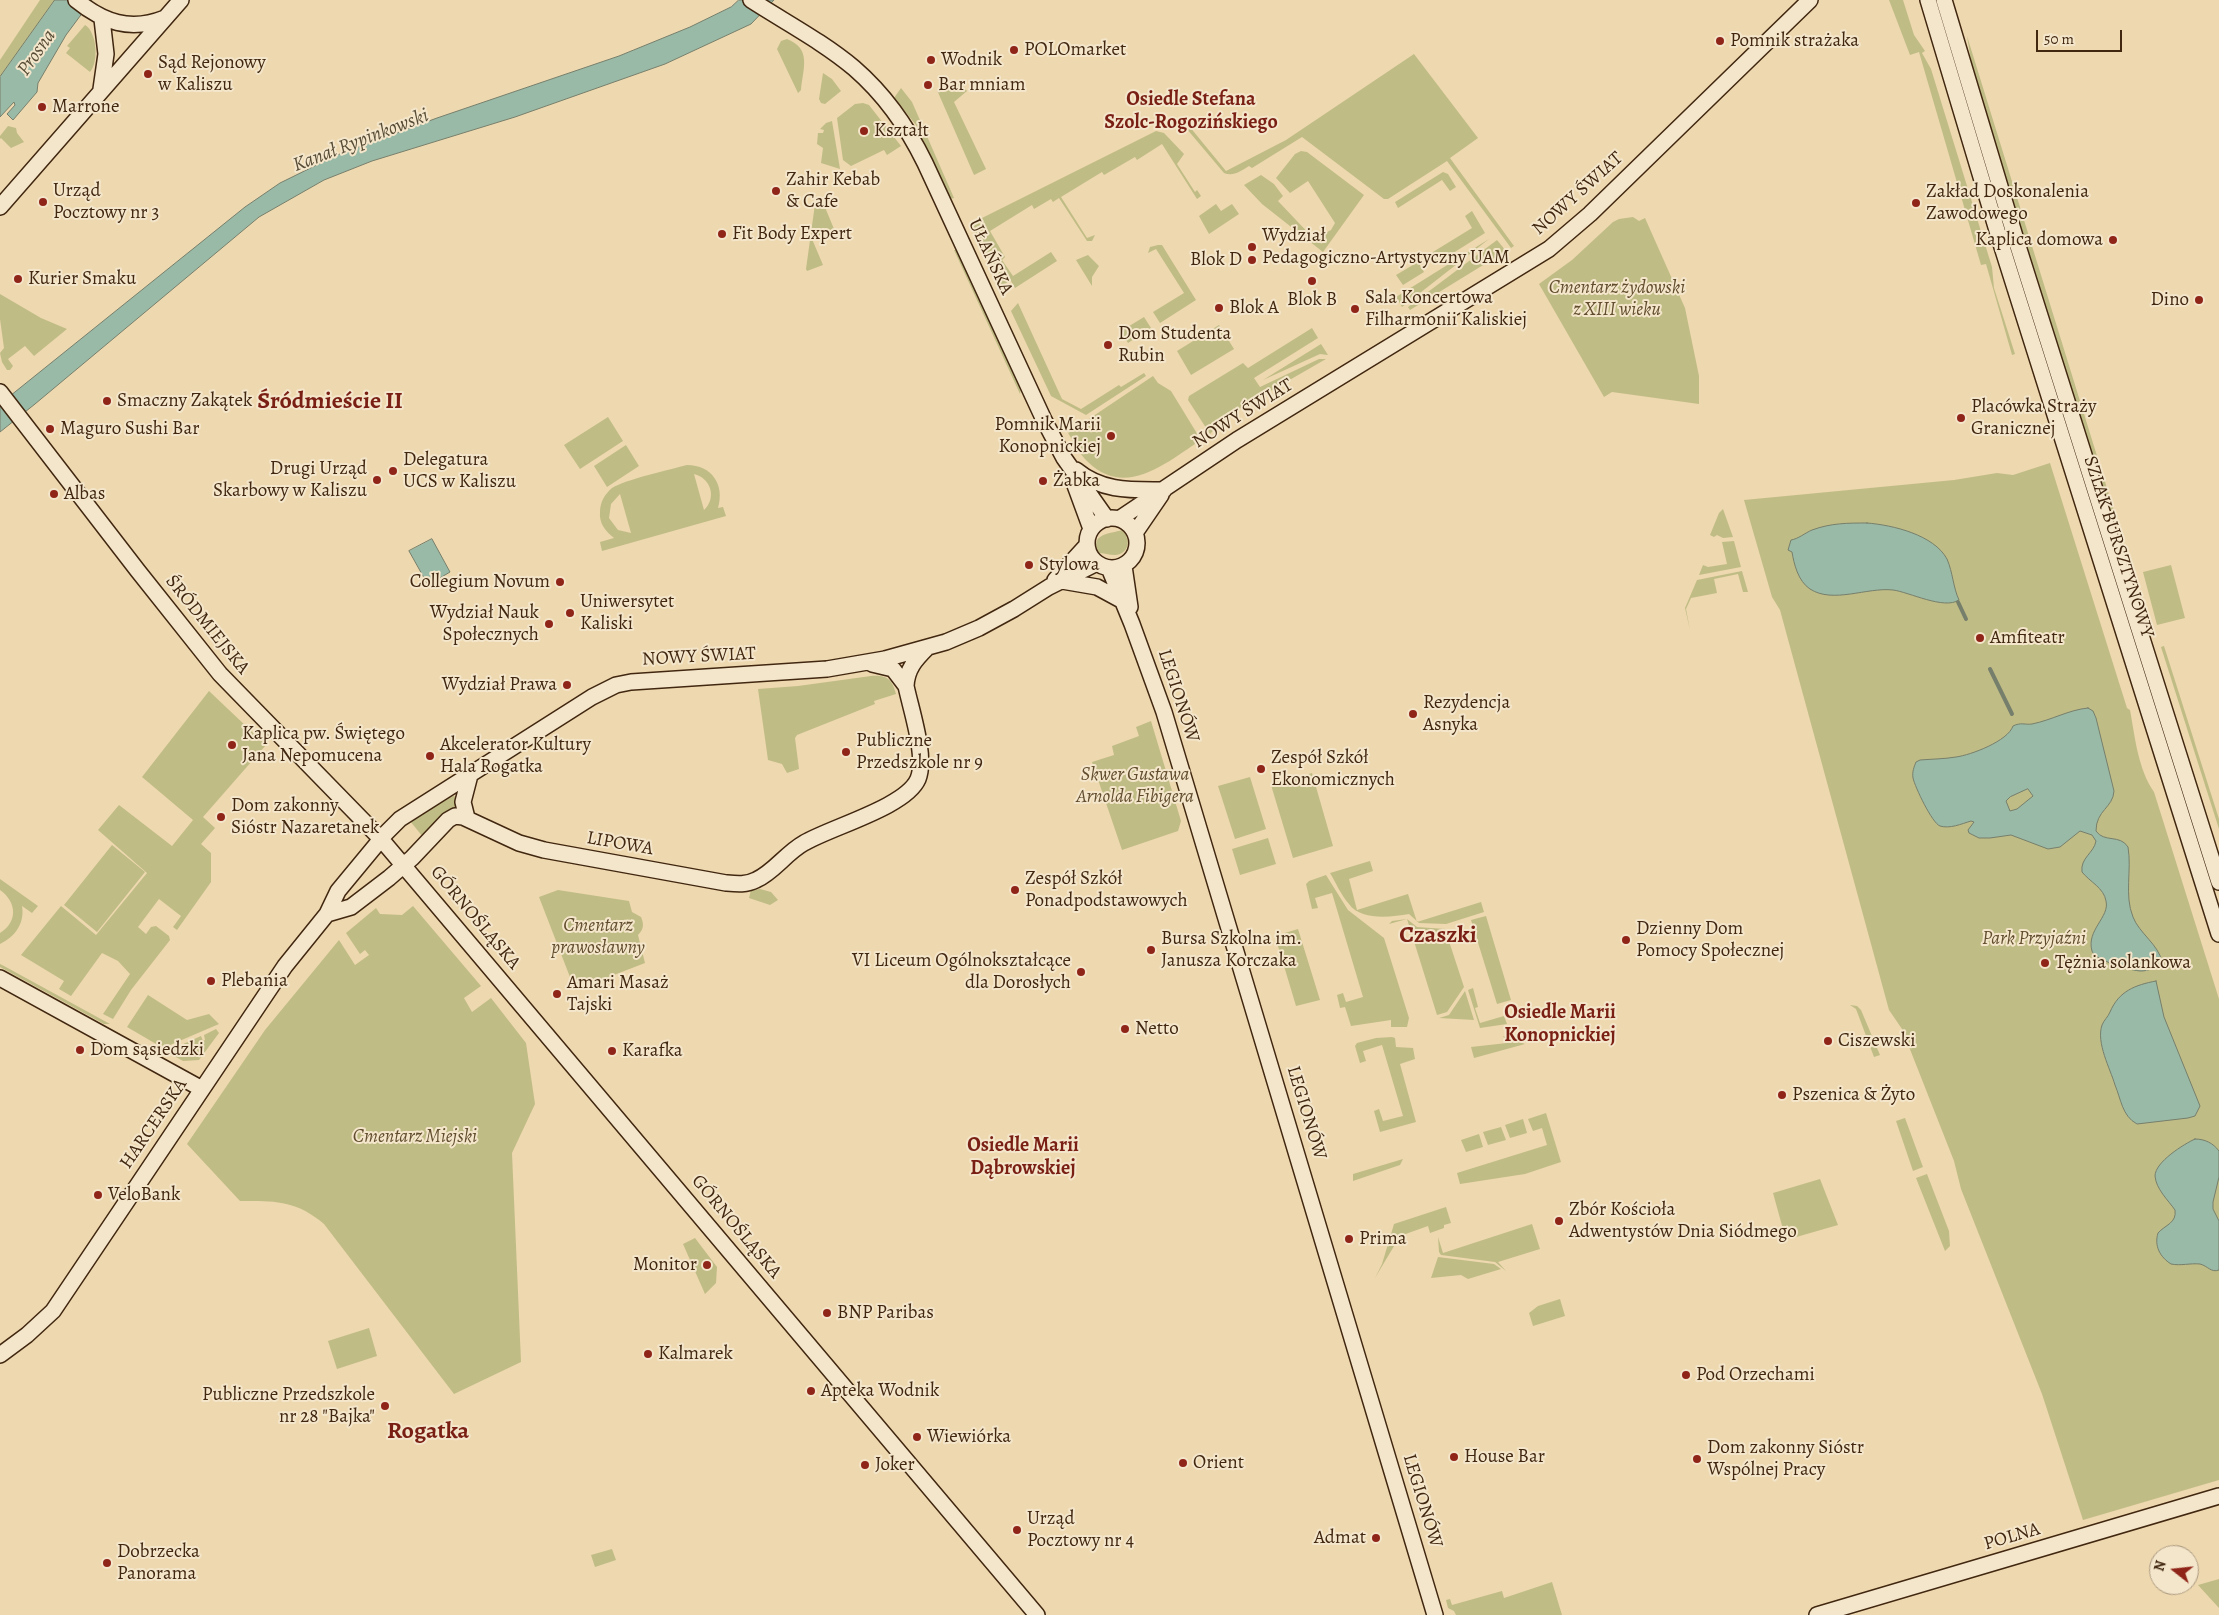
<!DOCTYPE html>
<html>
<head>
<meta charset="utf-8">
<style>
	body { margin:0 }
	#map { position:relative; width:2219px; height:1615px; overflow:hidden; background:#eed8af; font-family:Alegreya,serif }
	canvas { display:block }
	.north { position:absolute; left:2149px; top:1545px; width:50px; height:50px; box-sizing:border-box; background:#f4e6cb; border:1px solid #ac9a80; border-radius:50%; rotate:286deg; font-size:14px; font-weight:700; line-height:20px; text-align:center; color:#412710 }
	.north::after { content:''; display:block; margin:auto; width:18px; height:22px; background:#8f2418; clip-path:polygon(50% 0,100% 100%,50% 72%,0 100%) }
	.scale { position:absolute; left:2036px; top:30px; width:86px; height:22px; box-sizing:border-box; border:2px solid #412710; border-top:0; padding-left:6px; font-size:15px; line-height:18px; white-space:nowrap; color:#412710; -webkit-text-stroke:4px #f4e6cb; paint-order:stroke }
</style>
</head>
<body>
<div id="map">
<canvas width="2219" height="1615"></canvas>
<div class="north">N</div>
<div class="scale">50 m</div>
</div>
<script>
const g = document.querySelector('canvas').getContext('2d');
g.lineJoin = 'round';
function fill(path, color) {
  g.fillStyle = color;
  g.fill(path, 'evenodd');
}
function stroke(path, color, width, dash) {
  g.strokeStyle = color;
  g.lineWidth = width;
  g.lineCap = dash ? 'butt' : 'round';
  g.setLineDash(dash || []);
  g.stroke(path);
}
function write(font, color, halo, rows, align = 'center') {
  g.font = font + ' Alegreya,serif';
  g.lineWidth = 4;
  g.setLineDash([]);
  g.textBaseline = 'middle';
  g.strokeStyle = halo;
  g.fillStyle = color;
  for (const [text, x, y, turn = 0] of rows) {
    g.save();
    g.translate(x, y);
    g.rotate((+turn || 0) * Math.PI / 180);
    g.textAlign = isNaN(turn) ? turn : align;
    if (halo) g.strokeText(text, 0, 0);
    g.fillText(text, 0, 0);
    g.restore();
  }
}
fill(new Path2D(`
	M40,0H55L0,77V60Z
	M1889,0H1903L1914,35L1925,51L1922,53L1931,69L1992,267L1994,288L2015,354L2012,355L1986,264L1981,265L1919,52L1910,55Z
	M85,25C97,32 99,62 90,72L66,53L70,48L67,46Z
	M1967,36L2119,527L2106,504L1973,73Z
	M787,39C812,49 803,68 801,90L798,93L777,49L781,41Z
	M1414,54L1478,138L1450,158L1514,246L1511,248L1447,161L1388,199H1384L1302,137L1252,168L1249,166C1241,171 1233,177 1224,173L1186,128L1189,126L1226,171L1286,140Z
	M823,73L832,79L841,91L825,104L821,103L819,99Z
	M959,81L967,91L954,102L986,169L974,175L937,90Z
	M901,88L912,102L954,198L950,199L916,125L894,98Z
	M863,103L869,105L901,146L887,155L884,150L851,166L843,160L837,118L855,104Z
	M832,121L840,169L821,163L823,148L817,144L818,133H823L824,130L820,129L826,123Z
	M8,126L16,128L17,133L24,142L11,148L1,138L0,139V136Z
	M1156,131L1164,133L1184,154L1177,164L1195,192L1197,190L1201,196L1197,199L1162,144L1137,160L1135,157L1104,175L1102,172L1061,197L1087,238L1095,235L1092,241H1087L1059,198L1053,202L1051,199L1034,209L1032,205L990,231L1005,257L1002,260L1013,276L1051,252L1057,261L1015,288L1011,281L999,286L994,275L1002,271L999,264L990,267L972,229L978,220Z
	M1301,151L1307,152L1364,195L1323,252L1262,204L1244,185L1261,175L1274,184L1283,196L1278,201L1314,239L1331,230L1335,223L1308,181L1290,193L1276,178L1295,154Z
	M1443,172L1448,174L1456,187L1450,191L1442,180L1398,208L1395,202Z
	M822,200L834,229L812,239L823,265L807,271L806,269L815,204Z
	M1216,204L1221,211L1232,204L1239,214L1209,234L1199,216Z
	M1472,211L1485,233L1434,265L1428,255L1472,228L1465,216Z
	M1633,217L1639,221L1645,218L1685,308L1699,376V404L1612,392L1604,397L1539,284L1572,260L1613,222L1619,219Z
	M1489,239L1402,307L1396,297Z
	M1497,240L1506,251L1410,310L1408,307Z
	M1158,245H1162L1196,300L1160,323L1153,312L1184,293L1156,249L1148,253L1150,247Z
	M954,250H956L1021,388L1020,394Z
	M1088,255L1099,266L1092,277V286L1076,260Z
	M1418,262L1424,272L1403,285L1396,275Z
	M0,294L41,318L67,329L34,356L25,346L8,359L13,366L10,370H7L2,362L0,353L4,348L0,319Z
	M1018,303L1062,399L1081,409L1119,385L1121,387L1144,373L1146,376L1086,415L1051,396L1011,311Z
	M1144,317L1151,328L1128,343L1121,331Z
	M1219,325L1234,349L1191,375L1177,351Z
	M1312,328L1318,338L1254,378L1260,387L1319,359H1326L1227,416L1210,434L1188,400L1189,396L1243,363L1248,368Z
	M1321,344L1328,355L1320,354L1263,380Z
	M1153,376L1158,383L1171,391L1201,440C1167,462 1126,499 1088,462C1079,454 1074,442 1068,433Z
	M608,417L623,441L580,469L564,445Z
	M626,445L639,466L607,487L594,466Z
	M2050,463L2127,708L2130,710C2135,737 2138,769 2154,792L2219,999V1480L2083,1520L2042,1394L1961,1189L1954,1161L1902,1029L1889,1010L1780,610L1772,597L1744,500L1954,480L1997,473L2013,475Z
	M687,465C712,465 725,485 718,508L723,507L726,516L602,551L600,542L614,538C605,531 599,523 600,512C600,502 605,494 612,488C624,480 672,469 687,465ZM694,474C711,478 717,498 704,510ZM620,494L631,533L618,530L609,518L611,504Z
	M1723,509L1733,537L1723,538L1717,535L1714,537L1710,535L1719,513Z
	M1122,530C1131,538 1130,554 1115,555C1109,555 1104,553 1098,553C1090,533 1110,534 1122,530Z
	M1734,541L1741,567L1699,575L1703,565L1708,567L1727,564L1722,542Z
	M2171,565L2185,618L2157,625L2143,572Z
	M1742,571L1748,592H1743L1738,574L1714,579L1717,593L1691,598L1686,609L1690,630L1685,608L1697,580Z
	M2164,646L2219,819V829L2161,647Z
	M871,676C887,675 892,679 896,694L874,701L875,704L797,735L795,738L799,769L787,773L782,764L768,760L758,689L798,686Z
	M209,691L266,745L203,817L215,828L201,844L211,853V882L177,930L173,927L181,916L159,899L138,927L146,934L151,927L156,926L169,936L170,940L131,990L113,1019L103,1014L130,974L118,961L102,953L71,996L59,989L64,981L21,955L61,906L96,935L147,873L98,830L119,805L172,846L193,820L142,777Z
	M1151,721L1181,821L1178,831L1122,850L1092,762L1114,755L1112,746L1139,736L1136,727Z
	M1312,773L1333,846L1293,858L1271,785Z
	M1250,777L1266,829L1235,839L1218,786Z
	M453,796L457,797V808L423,837L410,821Z
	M1268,838L1276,864L1240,875L1232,849Z
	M112,845L145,872L97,932L64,905Z
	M1370,861L1373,871L1349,879L1357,910L1408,894L1417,922L1481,902L1484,912L1446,924L1419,923L1409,914C1391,917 1361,921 1349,904C1341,895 1336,883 1330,873Z
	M1326,875L1348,910L1384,938L1409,1018L1407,1027H1391V1020L1351,1026L1345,1007L1340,1008L1337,995L1343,993L1346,1002L1363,997L1332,893L1315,898L1318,908L1312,909L1306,884L1309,881Z
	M0,879L38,906L32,913L22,906C25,923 15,937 0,944V933C18,922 17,902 0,890Z
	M760,889L771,892L778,900L770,905L749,898L751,890Z
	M558,890L629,901L632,912L641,917C644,924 644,929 638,935L645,963L575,990L539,897Z
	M413,906L481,986L464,998L472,1012L491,998L526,1043L535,1104L512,1153L521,1362L454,1394L324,1224C296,1200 274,1201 240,1201L187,1144L265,1030L339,940L355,965L369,955L365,950L360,954L346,933L376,908L380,914L402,915Z
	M1486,916L1511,1000L1497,1004L1471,920Z
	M1407,919L1389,924L1392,921L1407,919L1417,927L1445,929L1464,987L1447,1012L1437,1015Z
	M1298,929L1320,1000L1296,1006L1275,936Z
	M0,964L4,966L110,1024H104L0,967Z
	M1473,988L1478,1007L1475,1008L1480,1023L1504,1016L1507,1024L1480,1028L1468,990Z
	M1465,991L1474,1020L1439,1018L1449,1015Z
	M148,995L187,1020L209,1014L219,1024L163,1048L127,1027Z
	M1850,1005L1857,1006L1861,1010L1880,1055L1874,1057L1856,1009Z
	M216,1029L219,1033L199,1060L183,1061L169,1053L170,1050L201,1036L203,1041L205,1040L204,1035Z
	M1503,1036L1525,1044L1474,1058L1471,1047L1507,1043Z
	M1392,1037L1395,1038L1396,1047L1413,1048L1415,1059L1400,1064L1416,1122L1380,1132L1374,1111L1379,1109L1383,1121L1403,1116L1382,1045L1363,1051L1366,1061L1360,1063L1355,1046L1357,1043L1376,1038Z
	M1546,1113L1561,1162L1525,1174L1460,1184L1457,1173L1547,1145L1542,1128L1533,1131L1528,1119Z
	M1905,1118L1923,1167L1913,1171L1896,1121Z
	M1523,1119L1527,1133L1510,1138L1505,1125Z
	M1501,1127L1506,1140L1488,1145L1483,1132Z
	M1479,1134L1483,1147L1466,1152L1461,1140Z
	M1403,1159L1400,1165L1353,1181V1174Z
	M1927,1174L1949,1231L1950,1246L1945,1251L1916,1178Z
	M1820,1179L1838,1225L1786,1240L1773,1193Z
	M1446,1207L1451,1223L1444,1225V1228L1430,1233L1428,1226L1400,1236L1375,1278L1382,1264L1394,1224Z
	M1532,1224L1540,1249L1498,1262L1506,1271L1495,1262L1441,1255L1439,1252L1438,1237L1443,1253Z
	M695,1238L717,1267L716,1283L705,1294L683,1244Z
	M1438,1257L1494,1264L1501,1269L1468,1279L1461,1275L1431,1278Z
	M1560,1299L1565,1316L1533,1326L1529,1313L1538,1306Z
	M369,1328L377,1356L337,1369L328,1341Z
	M612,1549L616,1560L595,1567L591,1555Z
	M2219,1579V1608L2198,1585Z
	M1552,1582L1562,1615H1456L1454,1611L1448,1608L1446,1600L1450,1599L1452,1605L1502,1591L1504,1598Z`), '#c0bc85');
const water = new Path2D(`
	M55,0H92L66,35L38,83L37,92L13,120L7,114L15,105L14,102L0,117V77Z
	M739,0H774L751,24L665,64L515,117L372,161L324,180L259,217L35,404L0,432V404L245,207L280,183L337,155L437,118L619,56L690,27L731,7Z
	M1867,523C1893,525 1934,535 1947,559C1953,573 1953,587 1959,600C1944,610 1909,592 1893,590C1867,587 1833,604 1810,589C1798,581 1794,564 1792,552L1788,550L1791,540C1798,539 1805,533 1812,530C1831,523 1848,523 1867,523Z
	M432,539L450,572L428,585L409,551Z
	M2088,708L2093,711L2096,718L2114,791C2113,808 2096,810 2096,831C2104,843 2120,834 2128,847C2132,870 2124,895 2133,917C2139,933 2159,945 2162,962C2156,967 2149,971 2141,971C2132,971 2094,960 2092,951C2086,930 2110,917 2106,901C2104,888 2090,882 2082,872C2080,858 2094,853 2096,841L2092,835L2080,831L2060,847L2048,849L2011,835L1990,838H1979L1969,833L1968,830L1974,822L1971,821C1961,824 1950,829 1940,826C1932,823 1915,787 1913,778C1912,772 1914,767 1916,762L1920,760C1932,759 1944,759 1956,757C1971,755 2008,741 2013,726C2021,722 2025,725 2032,724C2052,720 2068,710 2088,708ZM2028,789L2033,796L2017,809L2010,811L2006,801L2010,797Z
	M2156,981L2164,1017L2200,1106L2195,1116L2188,1118L2137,1124C2122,1116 2121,1099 2115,1085C2110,1068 2096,1043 2102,1025C2104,1020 2108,1017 2110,1012C2119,991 2135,985 2156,981Z
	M2195,1139C2205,1139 2213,1143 2219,1151V1177L2213,1202V1209L2219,1221V1270C2211,1273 2208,1266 2200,1264C2190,1263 2181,1266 2171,1264C2160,1257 2154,1246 2158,1233C2165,1225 2177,1223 2175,1210C2168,1200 2156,1189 2155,1176C2155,1162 2184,1144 2195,1139Z`);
fill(water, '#9abaa8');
stroke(water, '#767f6b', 1);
stroke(new Path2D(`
	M1958,602L1966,619
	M1990,669L2012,714`), '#767f6b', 4);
const secondary = new Path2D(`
	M76,0C103,22 130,32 165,18
	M751,0C785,22 823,42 854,68C884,94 908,128 925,163L1044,420L1064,458L1107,519
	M1928,0L2002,247L2219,934
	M1944,0L2017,243L2219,882
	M101,89L106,54L102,19
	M0,207L181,0
	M0,392L138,571L220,674L381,839L1037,1615
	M1076,470C1103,492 1131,490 1164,490
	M1073,480L1091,529
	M1087 543a25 25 0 1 1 50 0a25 25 0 1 1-50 0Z
	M1119,519L1237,440L1549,249L1590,214L1810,0
	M1135,533L1161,495
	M1124,566L1130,607
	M1109,568L1132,624L1164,712L1435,1615
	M1055,580L1087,545
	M1062,581L1097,587L1121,600
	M872,664L893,669L906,686
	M467,818L463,802L470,775
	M327,914L351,907L389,878L412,858L448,820L455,816L463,817L519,843L544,850L726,883C737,884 746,885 756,880C774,872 786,853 804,843C831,827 906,807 918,779C927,757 911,710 906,686C907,669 915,660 927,648
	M0,978L202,1089
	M0,1355L27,1335L53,1311L285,966L327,914L338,891L386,833L400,819L592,697L616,685L631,682L827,669L885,659L946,642L979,628L1014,609L1049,587L1097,563
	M1817,1615L2219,1496`);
stroke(secondary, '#412710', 18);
stroke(secondary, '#f4e6cb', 15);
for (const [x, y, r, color] of [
	[1720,41,5,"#8f2418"],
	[1014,50,5,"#8f2418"],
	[931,60,5,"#8f2418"],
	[148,74,5,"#8f2418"],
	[928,85,5,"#8f2418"],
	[42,107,5,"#8f2418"],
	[864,131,5,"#8f2418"],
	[776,191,5,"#8f2418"],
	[43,202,5,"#8f2418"],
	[1916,203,5,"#8f2418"],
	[722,234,5,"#8f2418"],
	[2113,240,5,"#8f2418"],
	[1252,247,5,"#8f2418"],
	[1252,260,5,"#8f2418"],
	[18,279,5,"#8f2418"],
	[1312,281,5,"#8f2418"],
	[2199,300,5,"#8f2418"],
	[1219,308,5,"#8f2418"],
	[1355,309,5,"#8f2418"],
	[1108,345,5,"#8f2418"],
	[107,401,5,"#8f2418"],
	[1961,418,5,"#8f2418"],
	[50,429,5,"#8f2418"],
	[1111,436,5,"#8f2418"],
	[393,471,5,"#8f2418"],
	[377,480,5,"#8f2418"],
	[1043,481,5,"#8f2418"],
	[54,494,5,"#8f2418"],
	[1029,565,5,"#8f2418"],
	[560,582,5,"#8f2418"],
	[570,613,5,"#8f2418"],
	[549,624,5,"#8f2418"],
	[1980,638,5,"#8f2418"],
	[567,685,5,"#8f2418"],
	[1413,714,5,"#8f2418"],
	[232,745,5,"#8f2418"],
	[846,752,5,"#8f2418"],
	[430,756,5,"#8f2418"],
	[1261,769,5,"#8f2418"],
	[221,817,5,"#8f2418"],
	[1015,890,5,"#8f2418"],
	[1626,940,5,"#8f2418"],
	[1151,950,5,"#8f2418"],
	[2045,963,5,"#8f2418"],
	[1081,972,5,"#8f2418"],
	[211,981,5,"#8f2418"],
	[557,994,5,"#8f2418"],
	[1125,1029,5,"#8f2418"],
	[1828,1041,5,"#8f2418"],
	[80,1050,5,"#8f2418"],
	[612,1051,5,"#8f2418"],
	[1782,1095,5,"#8f2418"],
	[98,1195,5,"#8f2418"],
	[1559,1221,5,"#8f2418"],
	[1349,1239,5,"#8f2418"],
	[707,1265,5,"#8f2418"],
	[827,1313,5,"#8f2418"],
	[648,1354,5,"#8f2418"],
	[1686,1375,5,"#8f2418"],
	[811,1391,5,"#8f2418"],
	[385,1406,5,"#8f2418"],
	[917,1437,5,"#8f2418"],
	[1454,1457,5,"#8f2418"],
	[1697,1459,5,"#8f2418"],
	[1183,1463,5,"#8f2418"],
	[865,1465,5,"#8f2418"],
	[1017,1530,5,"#8f2418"],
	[1376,1538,5,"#8f2418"],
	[107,1563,5,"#8f2418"]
]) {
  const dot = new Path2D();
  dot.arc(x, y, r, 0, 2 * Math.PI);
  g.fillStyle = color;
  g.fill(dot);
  stroke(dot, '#f4e6cb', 2);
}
write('19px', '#412710', '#f4e6cb', [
	["Pomnik strażaka",1730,41],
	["POLOmarket",1024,50],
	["Wodnik",941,60],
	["Sąd Rejonowy",158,63],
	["w Kaliszu",158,85],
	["Bar mniam",938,85],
	["Marrone",52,107],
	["Kształt",874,131],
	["Zahir Kebab",786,180],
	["& Cafe",786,202],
	["Urząd",53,191],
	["Pocztowy nr 3",53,213],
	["Zakład Doskonalenia",1926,192],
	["Zawodowego",1926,214],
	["Fit Body Expert",732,234],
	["Wydział",1262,236],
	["Pedagogiczno-Artystyczny UAM",1262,258],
	["Kaplica domowa",2103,240,"right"],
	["Blok D",1242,260,"right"],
	["Kurier Smaku",28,279],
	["Sala Koncertowa",1365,298],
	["Filharmonii Kaliskiej",1365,320],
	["Blok B",1312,300,"center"],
	["Dino",2189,300,"right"],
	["Blok A",1229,308],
	["Dom Studenta",1118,334],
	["Rubin",1118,356],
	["Smaczny Zakątek",117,401],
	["Placówka Straży",1971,407],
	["Granicznej",1971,429],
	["Pomnik Marii",1101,425,"right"],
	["Konopnickiej",1101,447,"right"],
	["Maguro Sushi Bar",60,429],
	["Delegatura",403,460],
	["UCS w Kaliszu",403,482],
	["Drugi Urząd",367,469,"right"],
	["Skarbowy w Kaliszu",367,491,"right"],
	["Żabka",1053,481],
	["Albas",64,494],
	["Stylowa",1039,565],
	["Collegium Novum",550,582,"right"],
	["Uniwersytet",580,602],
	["Kaliski",580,624],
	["Wydział Nauk",539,613,"right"],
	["Społecznych",539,635,"right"],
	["Amfiteatr",1990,638],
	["Wydział Prawa",557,685,"right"],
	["Rezydencja",1423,703],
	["Asnyka",1423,725],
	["Kaplica pw. Świętego",242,734],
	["Jana Nepomucena",242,756],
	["Publiczne",856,741],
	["Przedszkole nr 9",856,763],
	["Akcelerator Kultury",440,745],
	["Hala Rogatka",440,767],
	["Zespół Szkół",1271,758],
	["Ekonomicznych",1271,780],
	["Dom zakonny",231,806],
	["Sióstr Nazaretanek",231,828],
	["Zespół Szkół",1025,879],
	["Ponadpodstawowych",1025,901],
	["Dzienny Dom",1636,929],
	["Pomocy Społecznej",1636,951],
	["Bursa Szkolna im.",1161,939],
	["Janusza Korczaka",1161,961],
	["VI Liceum Ogólnokształcące",1071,961,"right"],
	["dla Dorosłych",1071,983,"right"],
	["Tężnia solankowa",2055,963],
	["Plebania",221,981],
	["Amari Masaż",567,983],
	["Tajski",567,1005],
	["Netto",1135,1029],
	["Ciszewski",1838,1041],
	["Dom sąsiedzki",90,1050],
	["Karafka",622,1051],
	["Pszenica & Żyto",1792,1095],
	["VeloBank",108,1195],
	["Zbór Kościoła",1569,1210],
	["Adwentystów Dnia Siódmego",1569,1232],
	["Prima",1359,1239],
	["Monitor",697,1265,"right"],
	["BNP Paribas",837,1313],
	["Kalmarek",658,1354],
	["Pod Orzechami",1696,1375],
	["Apteka Wodnik",821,1391],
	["Publiczne Przedszkole",375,1395,"right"],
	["nr 28 \"Bajka\"",375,1417,"right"],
	["Wiewiórka",927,1437],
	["Dom zakonny Sióstr",1707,1448],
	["Wspólnej Pracy",1707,1470],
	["House Bar",1464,1457],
	["Orient",1193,1463],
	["Joker",875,1465],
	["Urząd",1027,1519],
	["Pocztowy nr 4",1027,1541],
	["Admat",1366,1538,"right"],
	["Dobrzecka",117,1552],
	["Panorama",117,1574]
], 'left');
write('19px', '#412710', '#f4e6cb', [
	["NOWY ŚWIAT",1578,194,-42],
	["UŁAŃSKA",990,257,65],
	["NOWY ŚWIAT",1243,414,-32],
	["SZLAK BURSZTYNOWY",2118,547,72],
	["ŚRÓDMIEJSKA",207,625,51],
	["NOWY ŚWIAT",699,657,-3],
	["LEGIONÓW",1178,696,72],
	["LIPOWA",620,844,10],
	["GÓRNOŚLĄSKA",475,918,50],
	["LEGIONÓW",1306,1113,73],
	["HARCERSKA",154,1124,-56],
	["GÓRNOŚLĄSKA",736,1227,50],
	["LEGIONÓW",1422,1501,73],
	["POLNA",2012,1537,-16]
]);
write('italic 19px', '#614c2d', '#f4e6cb', [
	["Cmentarz żydowski",1617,288],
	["z XIII wieku",1617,310],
	["Skwer Gustawa",1135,775],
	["Arnolda Fibigera",1135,797],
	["Cmentarz",598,926],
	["prawosławny",598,948],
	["Park Przyjaźni",2034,939],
	["Cmentarz Miejski",415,1137]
]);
write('italic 20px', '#574c36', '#f4e6cb', [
	["Prosna",37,53,-55],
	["Kanał Rypinkowski",361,141,-21]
]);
write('bold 20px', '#7a1f14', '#f4e6cb', [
	["Osiedle Stefana",1191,100],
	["Szolc-Rogozińskiego",1191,123],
	["Osiedle Marii",1560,1013],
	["Konopnickiej",1560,1036],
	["Osiedle Marii",1023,1146],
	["Dąbrowskiej",1023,1169]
]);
write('bold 24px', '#7a1f14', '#f4e6cb', [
	["Śródmieście II",330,402],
	["Czaszki",1438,936],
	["Rogatka",428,1432]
]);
</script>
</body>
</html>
